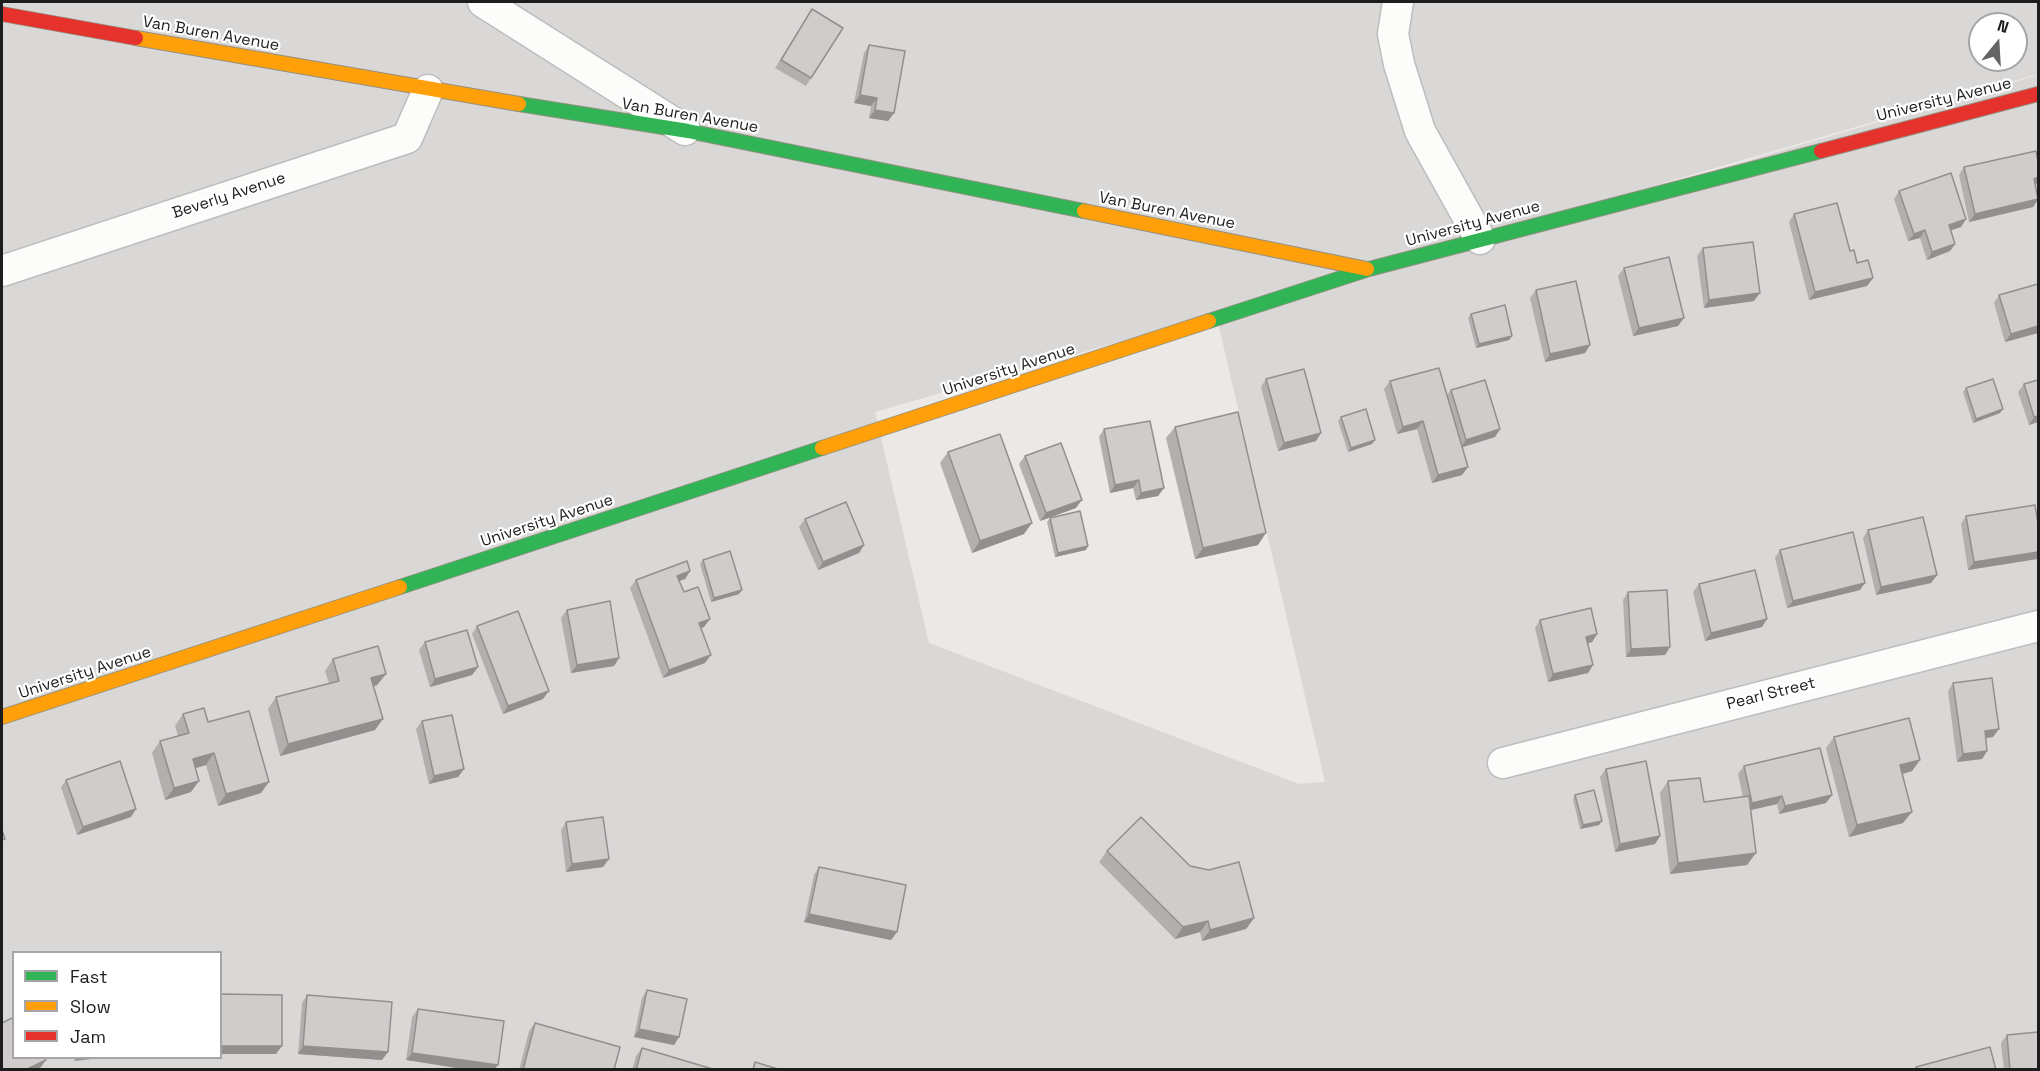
<!DOCTYPE html>
<html>
<head>
<meta charset="utf-8">
<style>
	body { margin:0 }
	#map { position:relative; width:2040px; height:1071px; overflow:hidden; background:#ebe8e6; font-family:"Space Grotesk",sans-serif }
	canvas { display:block }
	.frame { position:absolute; inset:0; border:3px solid #1d1d1d; pointer-events:none }
	.legend { position:absolute; left:12px; top:951px; width:210px; height:108px; box-sizing:border-box; background:#fff; border:2px solid #a5a5a5; margin:0; padding:8px 10px; list-style:none; font-size:18px; color:#1d1d1d }
	.legend li { display:flex; align-items:center; gap:12px; height:30px }
	.legend b { width:30px; border:2px solid #a5a5a5 }
	.north { position:absolute; left:1968px; top:12px; width:60px; height:60px; box-sizing:border-box; background:#fff; border:2px solid #a5a5a5; border-radius:50%; rotate:18deg; font-size:16px; font-weight:700; line-height:24px; text-align:center; color:#1d1d1d }
	.north::after { content:''; display:block; margin:auto; width:21px; height:27px; background:#656463; clip-path:polygon(50% 0,100% 100%,50% 72%,0 100%) }
</style>
</head>
<body>
<div id="map">
<canvas width="2040" height="1071"></canvas>
<div class="frame"></div>
<ul class="legend">
<li><b style="height:8px;background:#30b455"></b>Fast</li>
<li><b style="height:8px;background:#ff9f0a"></b>Slow</li>
<li><b style="height:8px;background:#e5322d"></b>Jam</li>
</ul>
<div class="north">N</div>
</div>
<script>
const g = document.querySelector('canvas').getContext('2d');
g.lineJoin = 'round';
function fill(path, color) {
  g.fillStyle = color;
  g.fill(path, 'evenodd');
}
function stroke(path, color, width, dash) {
  g.strokeStyle = color;
  g.lineWidth = width;
  g.lineCap = dash ? 'butt' : 'round';
  g.setLineDash(dash || []);
  g.stroke(path);
}
function write(font, color, halo, rows, align = 'center') {
  g.font = font + ' "Space Grotesk",sans-serif';
  g.lineWidth = 4.5;
  g.setLineDash([]);
  g.textBaseline = 'middle';
  g.strokeStyle = halo;
  g.fillStyle = color;
  for (const [text, x, y, turn = 0] of rows) {
    g.save();
    g.translate(x, y);
    g.rotate((+turn || 0) * Math.PI / 180);
    g.textAlign = isNaN(turn) ? turn : align;
    if (halo) g.strokeText(text, 0, 0);
    g.fillText(text, 0, 0);
    g.restore();
  }
}
fill(new Path2D(`
	M2,2H2038V74L1406,258L1474,241L2038,75V1069L2,1070ZM1980,24H2016V60H1980ZM1216,314L1325,782L1299,784L929,643L875,412ZM14,952H220V1058H14Z`), '#dad8d7');
const street = new Path2D(`
	M483,2L685,130
	M1398,2L1393,34L1399,64L1420,131L1480,239
	M2,271L407,138L428,90
	M1503,763L2038,626`);
const fast = new Path2D(`
	M519,104L688,131L1084,211
	M1209,321L1369,269L1821,151
	M400,587L822,448`);
const slow = new Path2D(`
	M136,38L519,104
	M1084,211L1367,269
	M822,448L1209,321
	M2,717L400,587`);
const jam = new Path2D(`
	M2,14L136,38
	M1821,151L2038,94`);
stroke(street, '#bebdbc', 33);
stroke(fast, '#939080', 16);
stroke(slow, '#939080', 16);
stroke(jam, '#939080', 16);
stroke(street, '#fcfcfb', 30);
stroke(fast, '#30b455', 14);
stroke(slow, '#ff9f0a', 14);
stroke(jam, '#e5322d', 14);
fill(new Path2D(`
	M812,9L811,78L806,86L775,68Z
	M869,45L894,113L888,121L869,118L871,106L854,103L864,53Z
	M1964,167L2036,185H2035L2038,200L2033,207L1969,222L1959,175Z
	M1899,191L1961,227L1951,230L1955,244L1950,251L1927,260L1920,238L1908,241L1894,199Z
	M1794,214L1850,251L1857,263L1873,278L1867,286L1809,300L1789,222Z
	M1703,248L1754,301L1704,308L1697,256Z
	M1624,268L1678,326L1633,336L1618,276Z
	M2038,284V333L2005,342L1994,303L1999,295Z
	M1536,290L1590,345L1585,353L1545,362L1530,298Z
	M1471,314L1512,336L1509,340L1476,348L1468,318Z
	M1266,379L1321,433L1316,441L1278,451L1261,387Z
	M1390,381L1447,395L1451,390L1500,429L1495,437L1462,447V475L1432,483L1417,429L1397,434L1384,389Z
	M2024,384L2038,422L2029,425L2018,392Z
	M1966,388L2000,413L1973,423L1963,392Z
	M1341,417L1372,444L1348,452L1338,421Z
	M1175,427L1258,545L1195,559L1166,438Z
	M1104,429L1164,488L1158,496L1136,500L1133,488L1110,493L1099,437Z
	M948,452L1024,534L972,553L940,463Z
	M1025,456L1076,508L1040,521L1019,464Z
	M1966,516L2038,524V557L2037,559L1968,570L1961,524Z
	M1050,518L1086,550L1055,557L1047,522Z
	M805,519L864,545L859,553L818,570L799,527Z
	M1868,530L1937,575L1931,583L1876,595L1863,538Z
	M1780,550L1860,590L1787,608L1775,558Z
	M703,560L739,594L711,602L700,564Z
	M690,571L685,579L679,581L684,592L704,627L701,628L705,663L663,678L630,588L636,580Z
	M1699,584L1762,627L1705,641L1693,592Z
	M1628,592L1665,655L1626,657L1623,600Z
	M567,610L619,658L614,666L571,673L561,618Z
	M1540,620L1597,634L1592,642L1588,643L1593,665L1588,673L1548,682L1535,628Z
	M477,626L543,699L503,714L472,634Z
	M425,642L478,667L472,675L430,687L419,650Z
	M333,659L386,674L377,685L374,686L375,730L280,756L268,709L276,697L329,683L325,671Z
	M1953,683L1999,729L1993,737L1986,738L1987,751L1982,759L1957,762L1948,691Z
	M183,714L208,722L261,793L218,806L206,765L196,768L191,792L165,800L152,753L160,741L178,736L175,726Z
	M422,721L464,769L458,777L429,784L416,729Z
	M1834,737L1920,760L1912,771L1902,774L1903,823L1849,837L1826,748Z
	M1744,766L1826,803L1779,814L1777,804L1750,810L1747,865L1670,874L1660,793L1668,781L1704,802L1743,797L1738,774Z
	M1606,769L1660,836L1655,844L1615,852L1600,777Z
	M66,780L131,817L77,835L61,787Z
	M1575,795L1602,821L1599,825L1580,829L1573,799Z
	M566,822L603,867L566,872L561,830Z
	M1107,851L1190,866L1254,918L1246,929L1202,941L1200,932L1175,939L1099,862Z
	M819,867L897,932L891,940L804,922L814,875Z
	M647,990L679,1037L674,1045L634,1037L642,998Z
	M307,995L382,1060L298,1054L302,1003Z
	M418,1009L494,1070L406,1060L412,1017Z
	M535,1023L614,1070H519L529,1031Z
	M2007,1035L2038,1070H2004L2001,1043Z
	M642,1048L716,1070H632L636,1056Z`), '#b3afaf');
fill(new Path2D(`
	M860,95L877,98L871,106L854,103Z
	M875,110L894,113L888,121L869,118Z
	M2038,177V181L2036,185L2028,187L2034,179Z
	M2038,199L2033,207L1969,222L1975,214Z
	M1966,219L1961,227L1943,233L1949,225Z
	M1925,230L1920,238L1908,241L1914,234Z
	M1955,244L1950,251L1927,260L1932,252Z
	M1873,278L1867,286L1809,300L1815,292Z
	M1760,293L1754,301L1704,308L1709,300Z
	M1684,318L1678,326L1633,336L1639,328Z
	M2038,326V333L2005,342L2011,334Z
	M1512,336L1509,340L1476,348L1479,344Z
	M1590,345L1585,353L1545,362L1550,354Z
	M2003,409L2000,413L1973,423L1976,419Z
	M2038,416V422L2029,425L2034,417Z
	M1423,421L1417,429L1397,434L1403,427Z
	M1500,429L1495,437L1460,448L1466,440Z
	M1321,433L1316,441L1278,451L1284,443Z
	M1375,440L1372,444L1348,452L1351,448Z
	M1468,467L1462,475L1432,483L1438,475Z
	M1139,480L1133,488L1110,493L1115,485Z
	M1164,488L1158,496L1136,500L1141,493Z
	M1082,500L1076,508L1040,521L1046,513Z
	M1032,523L1024,534L972,553L980,541Z
	M1266,533L1258,545L1195,559L1203,548Z
	M864,545L859,553L818,570L823,562Z
	M1088,546L1086,550L1055,557L1058,553Z
	M2038,552V557L2037,559L1968,570L1974,562Z
	M690,571L685,579L671,584L677,576Z
	M1937,575L1931,583L1876,595L1881,587Z
	M1865,583L1860,590L1787,608L1793,601Z
	M742,590L739,594L711,602L714,598Z
	M710,619L704,627L693,631L699,623Z
	M1767,619L1762,627L1705,641L1711,633Z
	M1597,634L1592,642L1581,645L1586,637Z
	M1670,647L1665,655L1626,657L1631,649Z
	M711,655L705,663L663,678L669,670Z
	M619,658L614,666L571,673L577,665Z
	M1593,665L1588,673L1548,682L1553,674Z
	M478,667L472,675L430,687L435,679Z
	M386,674L377,685L363,689L371,678Z
	M549,691L543,699L503,714L508,706Z
	M383,719L375,730L280,756L288,744Z
	M1999,729L1993,737L1979,739L1985,731Z
	M1987,751L1982,759L1957,762L1963,754Z
	M214,753L206,765L185,771L193,759Z
	M1920,760L1912,771L1892,777L1900,765Z
	M464,769L458,777L429,784L434,776Z
	M199,781L191,792L165,800L174,788Z
	M269,782L261,793L218,806L226,794Z
	M1832,795L1826,803L1779,814L1785,806Z
	M1782,796L1777,804L1747,811L1752,803Z
	M136,809L131,817L77,835L83,827Z
	M1912,812L1903,823L1849,837L1857,825Z
	M1602,821L1599,825L1580,829L1583,825Z
	M1660,836L1655,844L1615,852L1620,844Z
	M1756,853L1747,865L1670,874L1678,863Z
	M609,859L603,867L566,872L572,864Z
	M809,914L897,932L891,940L804,922Z
	M1254,918L1246,929L1202,941L1210,930Z
	M1208,921L1200,932L1175,939L1183,927Z
	M639,1029L679,1037L674,1045L634,1037Z
	M220,1046H282L276,1054H220Z
	M303,1046L388,1052L382,1060L298,1054Z
	M412,1053L498,1065L494,1070H469L406,1060Z
	M76,1058H101L74,1061Z
	M46,1060L41,1067L37,1070H25Z`), '#928f8e');
const building = new Path2D(`
	M812,9L843,28L811,78L781,60Z
	M869,45L905,51L894,113L875,110L877,98L860,95Z
	M2036,151L2038,161V177L2034,179L2038,199L1975,214L1964,167Z
	M1951,173L1966,219L1949,225L1955,244L1932,252L1925,230L1914,234L1899,191Z
	M1837,203L1850,251L1854,250L1857,263L1868,260L1873,278L1815,292L1794,214Z
	M1753,242L1760,293L1709,300L1703,248Z
	M1669,257L1684,318L1639,328L1624,268Z
	M1576,281L1590,345L1550,354L1536,290Z
	M2038,284V326L2011,334L1999,295Z
	M1505,305L1512,336L1479,344L1471,314Z
	M1439,368L1468,467L1438,475L1423,421L1403,427L1390,381Z
	M1304,369L1321,433L1284,443L1266,379Z
	M1993,379L2003,409L1976,419L1966,388Z
	M1485,380L1500,429L1466,440L1451,390Z
	M2038,380V416L2034,417L2024,384Z
	M1366,409L1375,440L1351,448L1341,417Z
	M1238,412L1266,533L1203,548L1175,427Z
	M1150,421L1164,488L1141,493L1139,480L1115,485L1104,429Z
	M1000,434L1032,523L980,541L948,452Z
	M1061,443L1082,500L1046,513L1025,456Z
	M846,502L864,545L823,562L805,519Z
	M2035,505L2038,524V552L1974,562L1966,516Z
	M1080,511L1088,546L1058,553L1050,518Z
	M1923,517L1937,575L1881,587L1868,530Z
	M1853,532L1865,583L1793,601L1780,550Z
	M730,551L742,590L714,598L703,560Z
	M687,561L690,571L677,576L684,592L698,587L710,619L699,623L711,655L669,670L636,580Z
	M1755,570L1767,619L1711,633L1699,584Z
	M1667,590L1670,647L1631,649L1628,592Z
	M610,601L619,658L577,665L567,610Z
	M1591,608L1597,634L1586,637L1593,665L1553,674L1540,620Z
	M518,611L549,691L508,706L477,626Z
	M467,630L478,667L435,679L425,642Z
	M378,646L386,674L371,678L383,719L288,744L276,697L339,681L333,659Z
	M1992,678L1999,729L1985,731L1987,751L1963,754L1953,683Z
	M204,708L208,722L249,711L269,782L226,794L214,753L193,759L199,781L174,788L160,741L189,733L183,714Z
	M452,715L464,769L434,776L422,721Z
	M1909,718L1920,760L1900,765L1912,812L1857,825L1834,737Z
	M1820,748L1832,795L1785,806L1782,796L1752,803L1744,766Z
	M120,761L136,809L83,827L66,780Z
	M1646,761L1660,836L1620,844L1606,769Z
	M1700,778L1704,802L1749,796L1756,853L1678,863L1668,781Z
	M1594,790L1602,821L1583,825L1575,795Z
	M603,817L609,859L572,864L566,822Z
	M1141,817L1190,866L1209,870L1239,862L1254,918L1210,930L1208,921L1183,927L1107,851Z
	M2,830L5,839L2,840Z
	M819,867L906,885L897,932L809,914Z
	M647,990L687,999L679,1037L639,1029Z
	M220,994L282,995V1046H220Z
	M307,995L392,1002L388,1052L303,1046Z
	M418,1009L504,1021L498,1065L412,1053Z
	M14,1017V1058H45L46,1060L25,1070H2V1023Z
	M535,1023L620,1047L614,1070H523Z
	M2038,1032V1070H2010L2007,1035Z
	M1990,1047L1996,1070H1917L1916,1067Z
	M642,1048L716,1070H636Z
	M755,1062L781,1070H753Z`);
fill(building, '#d0cccb');
stroke(building, '#928f8e', 1.5);
write('16px', '#1d1d1d', '#fff', [
	["Van Buren Avenue",211,34,10],
	["University Avenue",1944,100,-14],
	["Van Buren Avenue",690,116,10],
	["Beverly Avenue",229,196,-18],
	["Van Buren Avenue",1167,211,11],
	["University Avenue",1473,224,-15],
	["University Avenue",1009,370,-18],
	["University Avenue",547,521,-18],
	["University Avenue",85,673,-18],
	["Pearl Street",1771,694,-14]
]);
</script>
</body>
</html>
